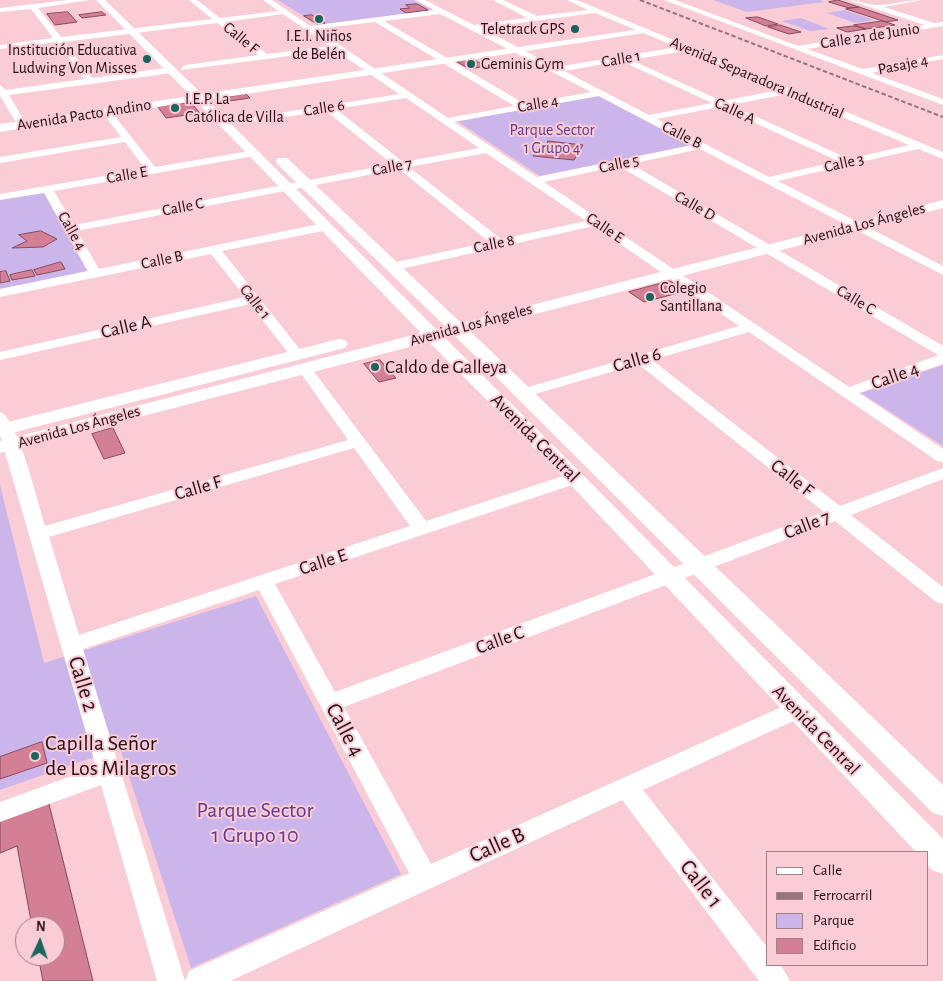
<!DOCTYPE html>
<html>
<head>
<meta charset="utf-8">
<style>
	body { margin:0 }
	#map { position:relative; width:943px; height:981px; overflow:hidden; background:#f9ccd6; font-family:"Alegreya Sans",sans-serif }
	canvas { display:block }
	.legend { position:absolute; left:766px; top:851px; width:162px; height:115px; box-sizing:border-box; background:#f9ccd6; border:1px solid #a58089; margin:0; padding:6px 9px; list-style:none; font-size:15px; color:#270e15 }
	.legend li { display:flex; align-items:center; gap:10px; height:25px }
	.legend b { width:25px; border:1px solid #a58089 }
	.north { position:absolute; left:15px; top:916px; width:50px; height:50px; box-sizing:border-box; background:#f9ccd6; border:1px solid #a58089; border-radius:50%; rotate:3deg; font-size:14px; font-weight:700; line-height:20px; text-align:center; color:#270e15 }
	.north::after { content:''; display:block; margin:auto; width:18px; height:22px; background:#1a645b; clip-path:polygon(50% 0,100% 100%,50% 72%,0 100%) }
</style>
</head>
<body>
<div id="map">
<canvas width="943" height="981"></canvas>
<ul class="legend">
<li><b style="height:6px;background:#fff"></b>Calle</li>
<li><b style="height:6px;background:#97737c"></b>Ferrocarril</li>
<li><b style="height:14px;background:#cbb5eb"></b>Parque</li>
<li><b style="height:14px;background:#d37f95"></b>Edificio</li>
</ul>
<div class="north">N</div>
</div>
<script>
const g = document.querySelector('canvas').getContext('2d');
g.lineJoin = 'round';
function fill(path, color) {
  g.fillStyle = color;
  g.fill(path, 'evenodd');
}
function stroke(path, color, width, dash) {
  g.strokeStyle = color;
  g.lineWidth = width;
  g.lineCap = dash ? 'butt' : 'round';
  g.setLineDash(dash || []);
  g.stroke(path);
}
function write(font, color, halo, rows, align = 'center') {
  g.font = font + ' "Alegreya Sans",sans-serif';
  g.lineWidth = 4;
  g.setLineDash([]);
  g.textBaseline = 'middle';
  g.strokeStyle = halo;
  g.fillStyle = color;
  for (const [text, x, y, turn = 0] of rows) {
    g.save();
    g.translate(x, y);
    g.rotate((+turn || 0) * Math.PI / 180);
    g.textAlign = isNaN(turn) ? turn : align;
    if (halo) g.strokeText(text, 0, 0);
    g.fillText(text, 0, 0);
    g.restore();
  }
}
fill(new Path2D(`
	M278,0H413L433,10L317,25Z
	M713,0H820L824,2L747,12Z
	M845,10L874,20L856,23L827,13Z
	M801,18L829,29L810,31L782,21Z
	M598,96L692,145L540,176L457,121Z
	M44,192L87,271L0,289V200Z
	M943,365V446L861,393Z
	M0,485L44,663L256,596L401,874L191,968L120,748L0,790Z`), '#cbb5eb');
const building = new Path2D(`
	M838,0L859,7L849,8L829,2Z
	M417,4L428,10L406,13L400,9L410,8L406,5Z
	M859,7L898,20L886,22L846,9Z
	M68,12L77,22L55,25L47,14Z
	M102,12L106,15L82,18L79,15Z
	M312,15L316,18L325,23L317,24L304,16Z
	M758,17L778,24L766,26L746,18Z
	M883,21L895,25L866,29L854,25Z
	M780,25L801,32L789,34L768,27Z
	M855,26L866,29L847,32L837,28Z
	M472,59L486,66L470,69L457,62Z
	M246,94L250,98L229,101L225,98Z
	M182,103L193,105L200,113L166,118L158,107Z
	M548,141L583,145L574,160L533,156L541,145L546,146ZM552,147L569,149L565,154L548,152Z
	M41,231L57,239L43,247L12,248L27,241L19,235Z
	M61,262L65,269L37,275L34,270Z
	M32,270L35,276L12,280L10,275Z
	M6,271L10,281L0,283V272Z
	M670,281L686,291L644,302L629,292Z
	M380,360L396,378L379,382L364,364Z
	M113,428L125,453L104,459L92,434Z
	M42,742L47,763L0,779V757Z
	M48,800L93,981H43L38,956H55V926H32L17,846L0,853V818Z`);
fill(building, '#d37f95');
stroke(building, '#894b5c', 1);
fill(new Path2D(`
	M68,0H90L38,8L61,37L212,19L189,0H197L220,18L278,11L263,0H272L310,26L434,10L416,0H425L474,25L527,18L493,0H503L537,16L588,10L567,0H577L943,152V159L918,149L778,181L943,266V275L700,149L631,164L943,346V364L859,393L943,449V462L937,461L749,332L652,360L840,506L943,468V479L851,515L943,587V604L936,602L835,521L344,707L431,864L788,704L796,701L804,704L807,710L804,716L643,790L767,947V965H781L790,981H759L622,800L230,981H185L189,971L409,873L259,590L83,649L185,981H157L101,785L0,822V802L96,767L0,435V412C17,416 39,506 45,526L348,440L297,368L304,364L309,365L426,521L569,474H581L584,478L581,482L275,584L335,692L824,512L638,364L528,396H518L515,393L518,390L739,326L594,226L392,271L387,270L386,267L387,264L489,242L399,169L77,231L99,269L324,223L328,224V230L222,251L302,352L304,355L302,358H292L250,304L0,360V352L245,297L211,254L0,297V289L88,271L44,193L0,200V194L145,169L125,142L0,163V157L121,137L102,112L107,109L110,110L155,167L255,150L260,153L255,156L54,191L74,225L392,164L326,111L238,124L236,122L241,119L399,94L335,50L182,70L181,68L185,65L258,55L217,23L64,42L92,78L172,67L176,70L172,73L9,95L23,119L15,121L0,96V85L6,90L84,79L57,42L0,49V45L53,38L31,9L0,12V8ZM595,13L677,47L556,67L481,28ZM283,14L329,46L267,54L225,22ZM440,14L591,92L525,104L384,21ZM375,22L514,106L448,118L316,29ZM685,51L779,90L722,101L631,60ZM621,61L712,103L649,115L564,71ZM787,94L909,145L849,159L731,105ZM599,96L692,145L537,177L454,122ZM406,98L479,148L403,162L336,109ZM720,107L838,161L769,177L657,119ZM486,153L586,221L501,239L409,167ZM619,166L938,355H939L849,387L544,182ZM354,448L410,526L79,635L49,537Z
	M664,0H675L798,46L925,25L848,0C858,0 868,5 877,5C891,5 906,0 922,0L884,7L934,23L943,22V26L807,49L863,69L943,55V59L872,73L943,99V105Z`), '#fff');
fill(new Path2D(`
	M96,0H105L202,94L647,28V32L644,33L207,100L436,329L446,327L277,164L276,161L277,158H287L461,323L943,200V208L470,331L943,785V816L933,813L454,335L445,338L582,474L943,839V874L932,870L927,864V852H916L568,482L429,342L0,453V441L421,333L196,101L0,132V124L191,96Z
	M339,339L345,340L348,344L345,348L0,436V424Z`), '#fff');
stroke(new Path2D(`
	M640,0L943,117`), '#97737c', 2, [4.5, 2.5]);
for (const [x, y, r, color] of [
	[319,19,5,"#1a645b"],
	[575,29,5,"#1a645b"],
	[147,59,5,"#1a645b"],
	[471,64,5,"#1a645b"],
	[175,108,5,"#1a645b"],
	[650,297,5,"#1a645b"],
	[375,367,5,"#1a645b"],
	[35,756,5,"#1a645b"]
]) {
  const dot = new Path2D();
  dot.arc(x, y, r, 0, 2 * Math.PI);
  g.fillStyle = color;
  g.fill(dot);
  stroke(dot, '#f9ccd6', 2);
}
write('16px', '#270e15', '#f9ccd6', [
	["Teletrack GPS",565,29,"right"],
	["I.E.I. Niños",319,36,"center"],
	["de Belén",319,54,"center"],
	["Institución Educativa",137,50,"right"],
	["Ludwing Von Misses",137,68,"right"],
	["Geminis Gym",481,64],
	["I.E.P. La",185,99],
	["Católica de Villa",185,117],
	["Colegio",660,288],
	["Santillana",660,306]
], 'left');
write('16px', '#270e15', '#f9ccd6', [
	["Calle 21 de Junio",870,36,-9],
	["Calle F",241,38,39],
	["Calle 1",621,59,-10],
	["Pasaje 4",903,65,-11],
	["Avenida Separadora Industrial",757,78,23],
	["Calle 4",538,104,-10],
	["Calle 6",324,108,-9],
	["Calle A",735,111,25],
	["Avenida Pacto Andino",84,115,-9],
	["Calle B",682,135,27],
	["Calle 3",844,163,-13],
	["Calle 5",619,164,-12],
	["Calle 7",392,167,-11],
	["Calle E",127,175,-10],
	["Calle D",695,206,30],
	["Calle C",183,207,-11],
	["Avenida Los Ángeles",864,224,-15],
	["Calle E",605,228,34],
	["Calle 4",72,231,60],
	["Calle 8",494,244,-12],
	["Calle B",162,260,-12],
	["Calle C",856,300,31],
	["Calle 1",255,302,52],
	["Avenida Los Ángeles",471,325,-15],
	["Avenida Los Ángeles",79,427,-15]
]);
write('16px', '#623a8f', '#f9ccd6', [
	["Parque Sector",552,130],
	["1 Grupo 4",552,148]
]);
write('19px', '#270e15', '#f9ccd6', [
	["Calle A",126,327,-13],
	["Calle 6",637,360,-16],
	["Calle 4",895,376,-19],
	["Avenida Central",535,438,45],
	["Calle F",792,478,38],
	["Calle F",198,488,-16],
	["Calle 7",807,525,-21],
	["Calle E",323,562,-18],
	["Calle C",500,640,-20],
	["Avenida Central",816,730,46]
]);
write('19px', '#270e15', '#f9ccd6', [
	["Caldo de Galleya",385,367]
], 'left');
write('22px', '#270e15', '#f9ccd6', [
	["Calle 2",83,684,73],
	["Calle 4",345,730,62],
	["Calle B",497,845,-24],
	["Calle 1",701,884,52]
]);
write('22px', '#270e15', '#f9ccd6', [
	["Capilla Señor",45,743],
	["de Los Milagros",45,768]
], 'left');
write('22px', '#623a8f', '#f9ccd6', [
	["Parque Sector",255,810],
	["1 Grupo 10",255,835]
]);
</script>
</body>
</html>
